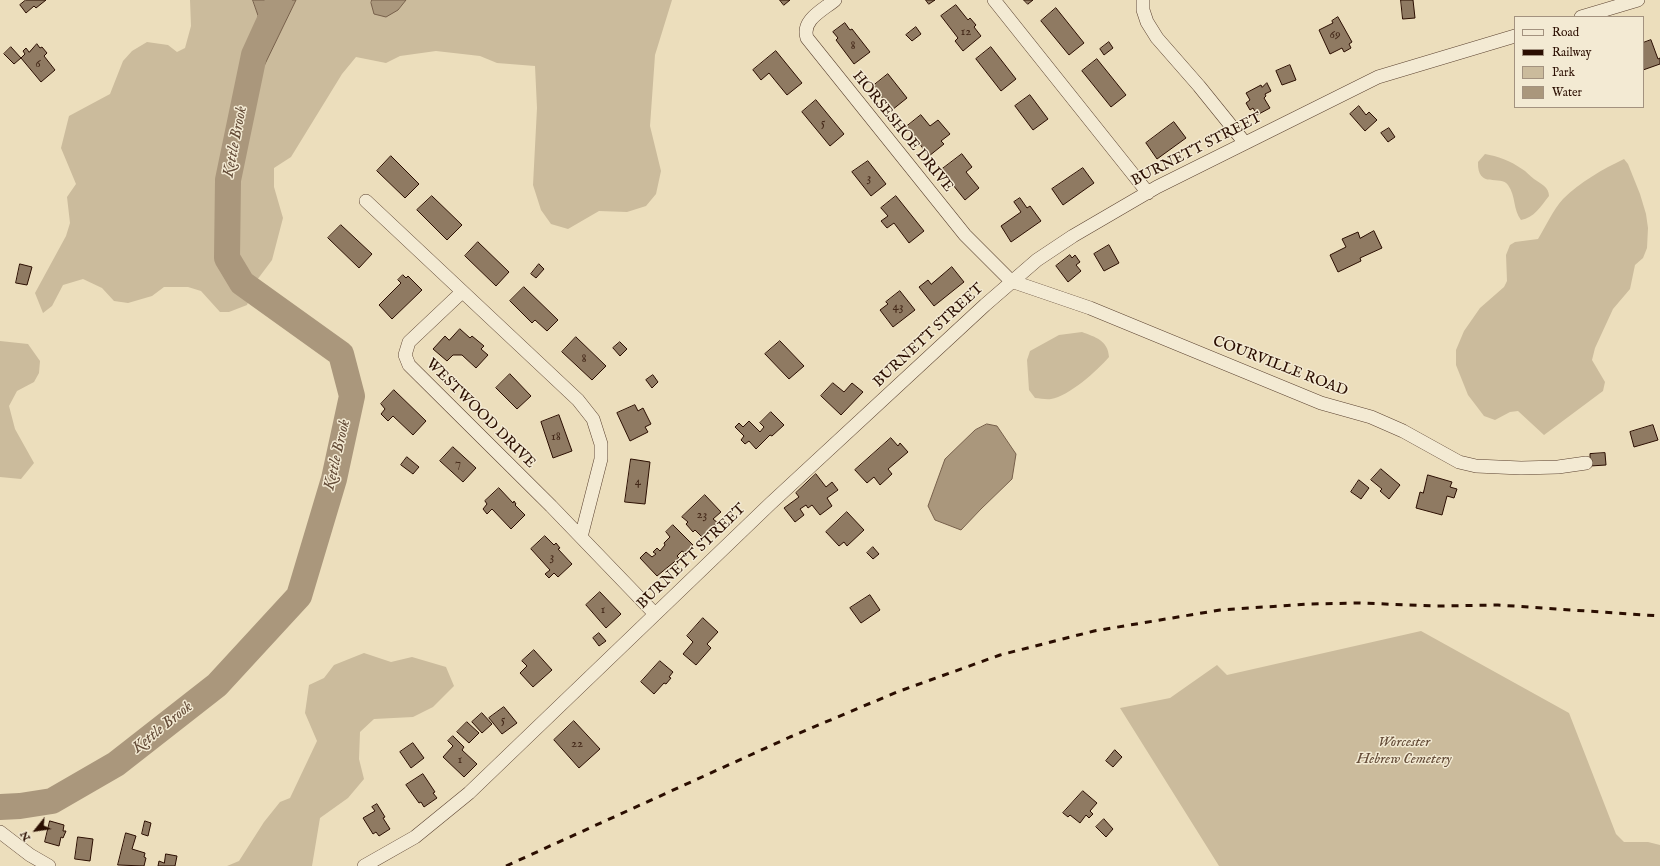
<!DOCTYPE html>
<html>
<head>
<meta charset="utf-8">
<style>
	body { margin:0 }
	#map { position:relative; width:1660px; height:866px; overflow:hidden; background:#ecdebc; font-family:"IM FELL English",serif }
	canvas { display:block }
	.legend { position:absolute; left:1514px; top:16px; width:130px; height:92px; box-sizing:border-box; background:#f3ead3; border:1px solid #a3927f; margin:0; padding:5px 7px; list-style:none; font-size:12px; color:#2b0e01 }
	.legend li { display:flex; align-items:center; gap:8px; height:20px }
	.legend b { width:20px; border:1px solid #a3927f }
	.north { position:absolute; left:16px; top:810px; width:40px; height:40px; -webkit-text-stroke:3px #f3ead3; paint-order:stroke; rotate:240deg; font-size:11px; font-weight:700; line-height:16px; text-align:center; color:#2b0e01 }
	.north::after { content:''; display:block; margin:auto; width:14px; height:18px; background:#2b0e01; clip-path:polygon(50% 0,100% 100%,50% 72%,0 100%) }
</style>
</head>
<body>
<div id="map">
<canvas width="1660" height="866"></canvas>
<ul class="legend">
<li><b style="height:5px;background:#f3ead3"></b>Road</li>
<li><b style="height:5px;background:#2b0e01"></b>Railway</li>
<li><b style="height:11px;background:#cbbb9c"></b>Park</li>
<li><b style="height:11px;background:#aa977c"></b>Water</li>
</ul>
<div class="north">N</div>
</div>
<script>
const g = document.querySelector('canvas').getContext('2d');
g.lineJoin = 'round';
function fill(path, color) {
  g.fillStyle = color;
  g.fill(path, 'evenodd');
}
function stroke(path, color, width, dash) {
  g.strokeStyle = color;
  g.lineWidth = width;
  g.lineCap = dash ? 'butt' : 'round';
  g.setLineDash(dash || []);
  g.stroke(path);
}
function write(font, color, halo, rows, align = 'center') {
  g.font = font + ' "IM FELL English",serif';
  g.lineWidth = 3;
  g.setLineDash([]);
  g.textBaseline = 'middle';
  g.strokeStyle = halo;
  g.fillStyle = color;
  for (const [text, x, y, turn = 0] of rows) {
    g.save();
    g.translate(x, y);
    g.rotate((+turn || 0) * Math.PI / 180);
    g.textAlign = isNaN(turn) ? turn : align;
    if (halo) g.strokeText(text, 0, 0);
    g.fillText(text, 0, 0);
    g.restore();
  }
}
fill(new Path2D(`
	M190,0H253L258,16L254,55L264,66L296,0H372L371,3L398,10L406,0H672L655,55L650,126L661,171L656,194L646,206L627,212L599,211L568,229L551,224L541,210L533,185L537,108L535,66L497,63L480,56L436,51L400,56L386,63L356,57L342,74L291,157L274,168V187L283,218L272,260L257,280L247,305L229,312H220L201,291L188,287H164L152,296L128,303L114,301L102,288L83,279L63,285L52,306L43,313L35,293L66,236L70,223L67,197L76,184L61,148L69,116L110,94L123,61L132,51L147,42L168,45L177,52L185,48L191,26Z
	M1485,154C1497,156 1511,161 1522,169C1526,171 1530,176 1534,179C1541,184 1549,187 1549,196C1541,206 1534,218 1521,220C1513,210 1516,196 1508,185C1501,174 1477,190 1478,162Z
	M1624,159L1628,164L1640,194L1646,214L1648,228L1647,248L1643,258L1635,265L1630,289L1613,309L1595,348L1592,360L1605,382L1603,391L1544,435L1518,411L1510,412L1495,420L1484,416L1468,395L1456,365V350L1464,331L1480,308L1504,287L1507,281L1506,255L1510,245L1515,242L1538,239C1546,226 1553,210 1563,199C1580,182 1603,169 1624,159Z
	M1082,332C1095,337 1108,340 1109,357C1097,371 1069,396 1051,399C1046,400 1040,398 1035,398L1029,390L1027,360L1030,351L1059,335Z
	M0,341L28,344L40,361L39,373L34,382L17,391L9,406L15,429L34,463L21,479L0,477Z
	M1421,631L1569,713L1616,834L1624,842H1648L1660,845V866H1219L1120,708L1170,698L1217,665L1227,675Z
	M364,653L391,662L412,657L446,667L454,686L433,707L413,717L374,719L360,732L359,759L364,779L348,798L320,818L312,866H227L239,861L264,822L280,802L290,798L317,741L305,713L309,685L324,678L334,665Z`), '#cbbb9c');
const water = new Path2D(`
	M253,0H296L264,66L254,55L258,16Z
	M372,0H406L398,10L386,17L374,14L371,3Z
	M987,424L997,426L1016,454L1012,479L981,509L961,530L935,520L928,506L945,459L975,430Z`);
fill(water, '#aa977c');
stroke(water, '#77604b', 1);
stroke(new Path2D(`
	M0,807L20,806L52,801L116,764L217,685L299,596L334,479L352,396L341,354L242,283L227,258L228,180L254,55L279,0`), '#aa977c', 26);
const building = new Path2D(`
	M26,0H46L36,8L34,6L26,13L20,5Z
	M780,0H790L784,5Z
	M926,0H935L929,4Z
	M1024,0H1033L1028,4Z
	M1401,0H1413L1415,18L1403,19Z
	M956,5L968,20L970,18L976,25L974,27L981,36L963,51L955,41L958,38L941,16Z
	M1056,8L1084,43L1069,55L1041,21Z
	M1338,17L1352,42L1349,44L1351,48L1344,52L1342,48L1330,54L1319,30L1333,23L1332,21Z
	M845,23L850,30L852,29L870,52L854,64L836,40L838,38L833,32Z
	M916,27L921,34L912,41L906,35Z
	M1651,40L1658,59L1660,58V64L1643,70V43Z
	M1109,42L1113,48L1104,55L1100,49Z
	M37,44L40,48L42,47L47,53L44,56L55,70L41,82L21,58L25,54L23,51L26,48L29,52Z
	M11,47L21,58L14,64L4,54Z
	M991,47L1016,79L1001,91L976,59Z
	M776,51L802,83L787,95L769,73L761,80L753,70Z
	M1097,59L1126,95L1111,107L1082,71Z
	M1290,65L1296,80L1282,85L1276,71Z
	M888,74L907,98L892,110L873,86Z
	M1267,83L1271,91L1265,94L1266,96L1264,98L1270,108L1257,115L1253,108L1250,110L1246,103L1250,100L1246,93L1261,85L1262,87Z
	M1030,95L1048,119L1033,130L1015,106Z
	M816,100L844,134L830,146L802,112Z
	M1359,106L1366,115L1369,112L1377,120L1365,131L1350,114Z
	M921,115L930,126L938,120L950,134L941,141L944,144L929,156L906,127Z
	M1174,122L1186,138L1157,159L1146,143Z
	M1389,128L1395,137L1388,142L1381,133Z
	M962,154L972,167L966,172L979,188L965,200L941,170Z
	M391,156L419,184L405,198L377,171Z
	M868,161L886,184L871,196L852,172Z
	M1083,168L1094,183L1063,205L1052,189Z
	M432,196L462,225L447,240L417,210Z
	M896,196L924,231L909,243L894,223L887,228L881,221L888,216L881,208Z
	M1020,198L1027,208L1030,206L1041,221L1011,242L1001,226L1021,212L1014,202Z
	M341,225L372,254L359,268L328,238Z
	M1374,231L1382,248L1360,258L1361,261L1338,272L1330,255L1346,247L1342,239L1358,232L1360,238Z
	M478,242L509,272L496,286L465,256Z
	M1109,245L1119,263L1104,271L1094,254Z
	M1070,255L1072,258L1075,255L1080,262L1076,265L1081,271L1068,282L1056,266Z
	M20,264L32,267L27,285L16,283Z
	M539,264L544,269L536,278L531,274Z
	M952,267L964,282L934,306L919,287L928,280L931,284Z
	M403,275L406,278L408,276L422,290L392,319L379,305L401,283L398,280Z
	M524,287L558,320L547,331L535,320L532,323L510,301Z
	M900,291L915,310L893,327L880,310L888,304L886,302Z
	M460,329L470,338L472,336L484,346L481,349L488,355L476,368L462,355H453L447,361L433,349L445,336L449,340Z
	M576,337L606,366L592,380L562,352Z
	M780,341L804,366L789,379L765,354Z
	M620,342L627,349L620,356L613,348Z
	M510,374L531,396L517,409L496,388Z
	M653,375L658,382L652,388L646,380Z
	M833,383L844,392L852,383L863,392L841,415L821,396Z
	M394,390L426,421L413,435L393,416L388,421L381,414L385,409L381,404Z
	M635,405L638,411L643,408L651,424L645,427L648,432L630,441L617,413Z
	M771,412L784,425L772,436L770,435L756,449L749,441L745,444L741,440L744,436L735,427L739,423L743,427L749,421L760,432L764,427L760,423Z
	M559,415L572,451L553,458L541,422Z
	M1653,425L1658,440L1634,447L1630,432Z
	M891,438L898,446L900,443L908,452L888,469L892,474L880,485L874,477L867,483L855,470Z
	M453,447L476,468L463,482L440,461Z
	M1605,453L1606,465L1590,466V454Z
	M407,457L419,467L413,474L401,465Z
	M631,459L650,462L645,504L625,502Z
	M1381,469L1400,485L1389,499L1380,491L1382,489L1371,480Z
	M816,474L826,487L832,482L838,490L827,498L832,506L820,515L812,505L808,508L806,505L800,509L804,515L795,522L784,508L799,497L796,493Z
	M1428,475L1452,482L1450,487L1457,489L1454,498L1447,496L1442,515L1416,508L1420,492L1423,493Z
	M1359,480L1369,488L1361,499L1351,492Z
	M499,488L513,503L514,501L516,504L515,505L525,515L511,529L492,509L487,514L483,509L487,504L485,501Z
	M705,495L721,512L713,519L718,523L703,538L695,530L693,532L686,524L688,522L682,517Z
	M847,512L864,530L847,546L844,542L839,546L826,532Z
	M673,525L693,545L685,553L682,551L677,556L679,558L657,576L640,558L646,552L652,557L656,554L653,552L657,548L660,551L665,545L664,543L670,537L666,532Z
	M545,536L554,545L556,543L560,548L558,549L572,564L558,577L554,573L549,578L545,574L550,570L531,549Z
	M873,547L879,554L873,559L867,553Z
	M600,592L621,614L606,628L586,605Z
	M870,595L880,610L861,623L850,608Z
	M703,618L718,632L707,644L711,648L696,665L683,654L693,642L687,636Z
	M599,633L606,641L599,646L593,638Z
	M534,650L552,670L533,687L520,673L527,666L522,661Z
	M660,661L673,672L669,677L671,678L666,684L664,683L654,694L641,682Z
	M504,707L517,723L502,734L489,718Z
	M482,713L492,724L482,733L472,722Z
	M574,721L600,749L579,768L554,740Z
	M467,722L479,733L469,743L457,732Z
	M453,736L464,747L462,750L477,764L464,777L443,757L453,746L448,741Z
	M413,743L424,758L411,768L400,752Z
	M1115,750L1122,757L1113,767L1106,761Z
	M423,774L435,792L433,793L437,798L424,807L421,802L419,803L406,785Z
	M1083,791L1097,803L1090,811L1093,814L1089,818L1086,815L1080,823L1070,815L1068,817L1063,813Z
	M377,804L385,817L383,818L390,829L379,836L376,832L373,834L363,818L375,811L372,807Z
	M1104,819L1113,829L1106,837L1096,827Z
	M50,821L64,825L63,831H66L63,838L61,837L59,846L45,842Z
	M145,821L151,823L148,836L142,834Z
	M126,833L136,836L132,849L145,853L144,857L146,858L144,866L118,865Z
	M78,837L93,839L90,861L75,859Z
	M166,854L177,856L175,866H158L159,861L164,863Z`);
fill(building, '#8f7a62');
stroke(building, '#2b0e01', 1);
const minor = new Path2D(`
	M835,0C823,10 801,20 807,38L965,235L1011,281L1090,308L1321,403L1371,417L1403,431L1459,462L1476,466L1521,468L1558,467L1586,463
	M994,0L1148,193
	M1143,0V10L1147,22L1157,38L1199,86L1245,143
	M1581,17L1638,0
	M366,201L578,400L593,419L601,444V459L581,537
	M462,292L409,342L405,355L409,365L551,506L655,614
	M0,832L30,855L49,866
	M364,866L415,837L469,793L770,504L985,305L1037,260L1073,236L1157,187L1378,77L1515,36`);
stroke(minor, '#5b4230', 14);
stroke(minor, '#f3ead3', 13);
stroke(new Path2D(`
	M506,866L790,737L897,692L1000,655L1094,631L1220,610L1309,604L1359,603L1437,606L1498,605L1660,616`), '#2b0e01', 3, [7, 7]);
write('13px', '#442919', null, [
	["12",966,32],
	["69",1335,35],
	["8",853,46],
	["6",38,64],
	["5",823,123],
	["3",869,178],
	["43",898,307],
	["8",584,359],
	["18",556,437],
	["7",458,464],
	["4",638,482],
	["23",702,515],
	["3",552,557],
	["1",603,610],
	["5",503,720],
	["22",577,744],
	["1",460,760]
]);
write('15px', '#2b0e01', '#f3ead3', [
	["HORSESHOE DRIVE",902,132,51],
	["BURNETT STREET",1197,150,-27],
	["BURNETT STREET",929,336,-43],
	["COURVILLE ROAD",1280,367,21],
	["WESTWOOD DRIVE",480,414,45],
	["BURNETT STREET",692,557,-44]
]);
write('italic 15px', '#634b37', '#f3ead3', [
	["Worcester",1404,743],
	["Hebrew Cemetery",1404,760]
]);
write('italic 16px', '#644c38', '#f3ead3', [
	["Kettle Brook",236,142,-79],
	["Kettle Brook",338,455,-77],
	["Kettle Brook",163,728,-39]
]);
</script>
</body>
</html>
